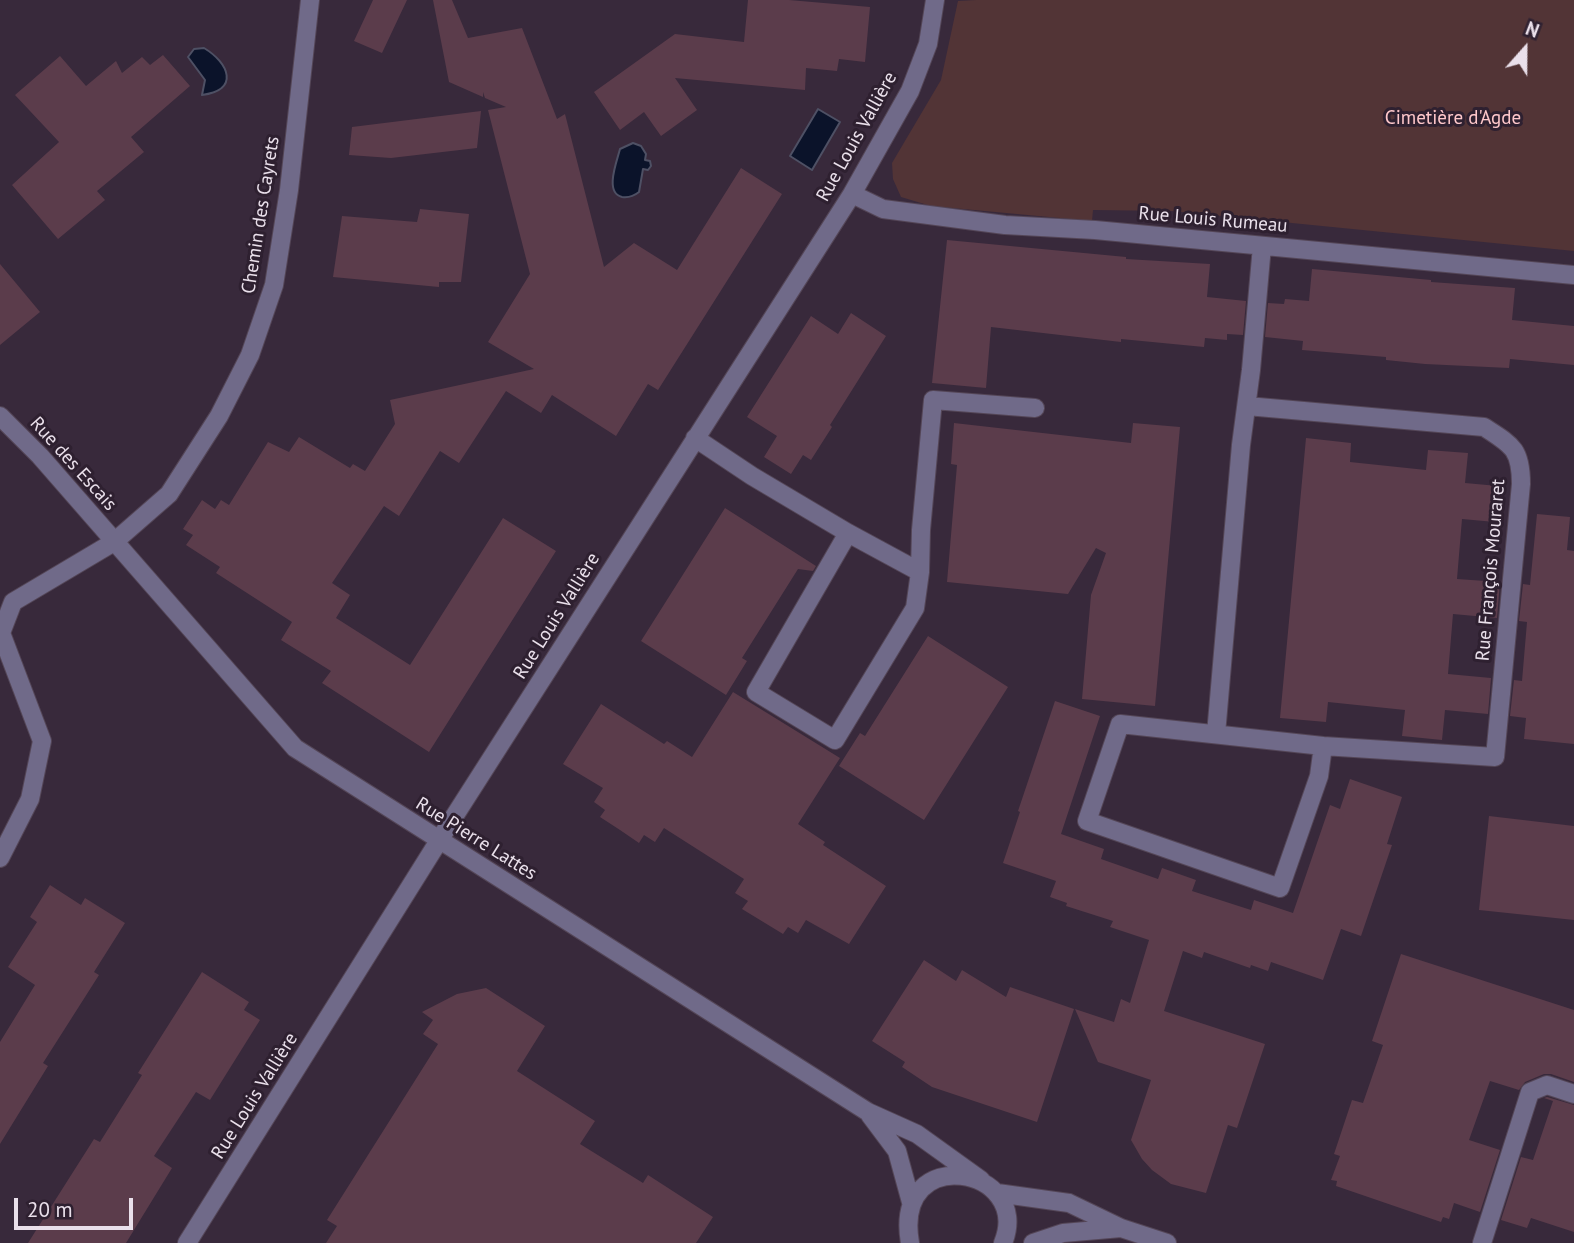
<!DOCTYPE html>
<html>
<head>
<meta charset="utf-8">
<style>
	body { margin:0 }
	#map { position:relative; width:1574px; height:1243px; overflow:hidden; background:#38293b; font-family:"PT Sans",sans-serif }
	canvas { display:block }
	.north { position:absolute; left:1490px; top:14px; width:70px; height:70px; -webkit-text-stroke:5px #2e2030; paint-order:stroke; rotate:21deg; font-size:19px; font-weight:700; line-height:28px; text-align:center; color:#eae0eb }
	.north::after { content:''; display:block; margin:auto; width:24px; height:32px; background:#eae0eb; clip-path:polygon(50% 0,100% 100%,50% 72%,0 100%) }
	.scale { position:absolute; left:14px; top:1198px; width:119px; height:32px; box-sizing:border-box; border:4px solid #eae0eb; border-top:0; padding-left:9px; font-size:21px; line-height:24px; white-space:nowrap; color:#eae0eb; -webkit-text-stroke:5px #2e2030; paint-order:stroke }
</style>
</head>
<body>
<div id="map">
<canvas width="1574" height="1243"></canvas>
<div class="north">N</div>
<div class="scale">20 m</div>
</div>
<script>
const g = document.querySelector('canvas').getContext('2d');
g.lineJoin = 'round';
function fill(path, color) {
  g.fillStyle = color;
  g.fill(path, 'evenodd');
}
function stroke(path, color, width, dash) {
  g.strokeStyle = color;
  g.lineWidth = width;
  g.lineCap = dash ? 'butt' : 'round';
  g.setLineDash(dash || []);
  g.stroke(path);
}
function write(font, color, halo, rows, align = 'center') {
  g.font = font + ' "PT Sans",sans-serif';
  g.lineWidth = 6;
  g.setLineDash([]);
  g.textBaseline = 'middle';
  g.strokeStyle = halo;
  g.fillStyle = color;
  for (const [text, x, y, turn = 0] of rows) {
    g.save();
    g.translate(x, y);
    g.rotate((+turn || 0) * Math.PI / 180);
    g.textAlign = isNaN(turn) ? turn : align;
    if (halo) g.strokeText(text, 0, 0);
    g.fillText(text, 0, 0);
    g.restore();
  }
}
fill(new Path2D(`
	M976,0H1574V251L1171,211L1093,210L1092,221L931,206L901,197L893,179L892,163L941,80L958,1Z`), '#523436');
const water = new Path2D(`
	M204,48C229,63 240,90 202,95L205,80L188,57L194,49Z
	M818,109L840,122L812,170L790,156Z
	M633,143L641,146L646,154L645,160L650,161L651,166L648,170L643,169L639,192C634,196 629,198 622,197C604,193 617,161 620,149Z`);
fill(water, '#0b132a');
stroke(water, '#4e5064', 2);
fill(new Path2D(`
	M373,0H407L382,53L354,41Z
	M433,0H452L468,38L522,28L557,119L565,114L604,267L634,243L677,270L741,168L782,194L658,390L648,384L616,436L552,395L541,413L506,391L459,463L440,451L399,516L384,506L332,583L350,595L336,618L410,665L503,518L556,551L429,752L322,683L331,671L281,640L292,622L216,573L220,567L186,545L193,535L183,529L202,500L215,509L221,500L229,505L268,442L289,452L299,437L350,468L353,464L365,471L395,424L390,400L534,369L488,342L530,274L488,110L506,107L485,98L483,92V97L449,82Z
	M748,0H789L870,7L865,62L839,59L837,71L806,68L805,90L675,78L697,110L661,136L644,112L620,130L594,92L675,34L744,42Z
	M163,55L190,86L131,137L144,152L97,191L105,200L58,239L12,185L59,142L15,95L60,56L86,86L116,61L122,73L142,57L150,65Z
	M481,111L477,148L391,158L349,155L352,127Z
	M420,209L469,214L461,282H439V287L333,277L342,216L417,222Z
	M947,240L1126,257V259L1210,264L1207,297L1246,301L1243,335L1227,334V340L1205,338L1204,347L1121,339V342L991,327L986,388L932,383Z
	M0,264L40,312L0,345Z
	M1312,269L1431,280V282L1515,288L1512,320L1574,326V365L1510,359L1509,368L1425,364L1386,360V357L1302,350L1303,341L1265,337L1268,303L1284,304L1285,299L1309,301Z
	M851,313L886,336L830,425L832,427L811,460L803,455L791,474L764,457L777,436L747,417L811,316L838,334Z
	M954,423L1131,443L1133,423L1180,427L1155,706L1082,699L1091,595L1106,553L1096,548L1068,594L947,582L957,465L951,464Z
	M1306,438L1351,443L1350,462L1426,470L1428,450L1468,453L1465,483L1498,486L1495,522L1462,519L1457,579L1500,582L1497,618L1453,614L1448,674L1491,678L1488,714L1445,710L1442,740L1402,736L1405,710L1328,702L1326,722L1280,718Z
	M725,508L816,566L813,571L798,569L742,658L747,661L726,695L641,641Z
	M1537,514L1570,517L1567,550L1574,551V744L1524,739L1526,718L1510,716L1514,680L1522,681L1527,622L1519,621L1523,584L1530,585Z
	M928,636L1008,687L924,820L839,766L860,733L865,736Z
	M733,692L840,758L798,824L825,842L823,845L886,886L849,944L806,920L798,933L788,927L783,934L742,909L748,901L735,893L744,879L664,828L655,842L644,835L639,843L620,830L600,817L605,810L594,802L603,788L563,764L601,704L664,744L667,741L692,757Z
	M1055,701L1100,716L1061,834L1104,849L1101,859L1158,879L1162,868L1196,880L1192,891L1251,910L1254,900L1293,913L1330,805L1340,809L1350,779L1402,797L1387,844L1392,845L1361,936L1341,929L1323,980L1271,962L1268,971L1251,965L1250,968L1204,952L1202,958L1183,951L1164,1011L1265,1044L1237,1128L1228,1125L1206,1193L1171,1184L1152,1170L1142,1159L1131,1140L1151,1080L1098,1062L1075,1009L1114,1022L1121,999L1130,1003L1149,940L1110,927L1113,921L1066,906L1067,903L1050,897L1056,881L1003,863L1020,812L1018,811Z
	M1489,816L1574,826V920L1479,910Z
	M50,885L81,905L85,898L125,923L94,972L99,975L43,1063L48,1066L0,1144V1042L35,985L8,967L37,922L30,917Z
	M1401,954L1574,1010V1082L1551,1074H1544L1525,1082L1519,1090L1490,1081L1469,1140L1500,1150L1480,1212L1454,1203L1449,1219L1443,1217L1441,1222L1336,1186L1337,1181L1331,1180L1340,1156L1334,1154L1352,1100L1363,1103L1383,1045L1372,1041Z
	M924,960L956,981L962,970L1006,997L1010,987L1074,1009L1037,1122L932,1087L902,1067L905,1062L872,1041Z
	M202,972L249,1002L244,1010L260,1020L210,1100L196,1092L154,1156L172,1168L126,1243H28L94,1139L100,1142L142,1075L138,1073Z
	M486,988L545,1026L517,1071L595,1121L580,1144L643,1183L648,1175L713,1217L696,1243H326L337,1226L327,1220L438,1044L423,1034L433,1020L422,1012L457,994Z
	M1547,1097L1574,1105V1232L1531,1218L1527,1228L1501,1220L1521,1157L1533,1160L1553,1101L1544,1098Z`), '#5b3c4b');
const minor = new Path2D(`
	M852,194L883,209L1005,225L1095,230L1574,275
	M1247,406L1484,427C1512,445 1521,449 1521,484L1495,757L1323,746L1319,776L1280,888L1087,821L1120,724L1323,746
	M0,416L40,456L295,748L868,1112L917,1134L981,1180
	M695,438L752,476L848,533L920,572
	M848,533L756,692L835,740L915,608L920,572L921,530L933,400L1035,408
	M1216,734L1241,445L1251,370L1262,246
	M0,858L30,799L42,741L1,633L13,602L114,542L169,494L219,416L250,355L274,285L289,190L310,0
	M870,1115L897,1151L911,1202
	M997,1193L1069,1203L1121,1228L1167,1243
	M187,1243L450,823L852,194L910,91L928,44L935,0
	M910,1243C892,1140 1034,1167 1003,1243
	M1033,1243L1063,1233L1121,1228
	M1482,1243L1530,1092L1547,1085L1574,1094`);
stroke(minor, '#544657', 20);
stroke(minor, '#706a89', 18);
write('19px', '#ffc8cb', '#2e2030', [
	["Cimetière d'Agde",1453,119]
]);
write('19px', '#eae0eb', '#2e2030', [
	["Rue Louis Vallière",857,137,-61],
	["Chemin des Cayrets",261,215,-81],
	["Rue Louis Rumeau",1213,220,5],
	["Rue des Escais",73,464,48],
	["Rue François Mouraret",1491,570,-85],
	["Rue Louis Vallière",557,616,-58],
	["Rue Pierre Lattes",476,839,32],
	["Rue Louis Vallière",255,1096,-58]
]);
</script>
</body>
</html>
